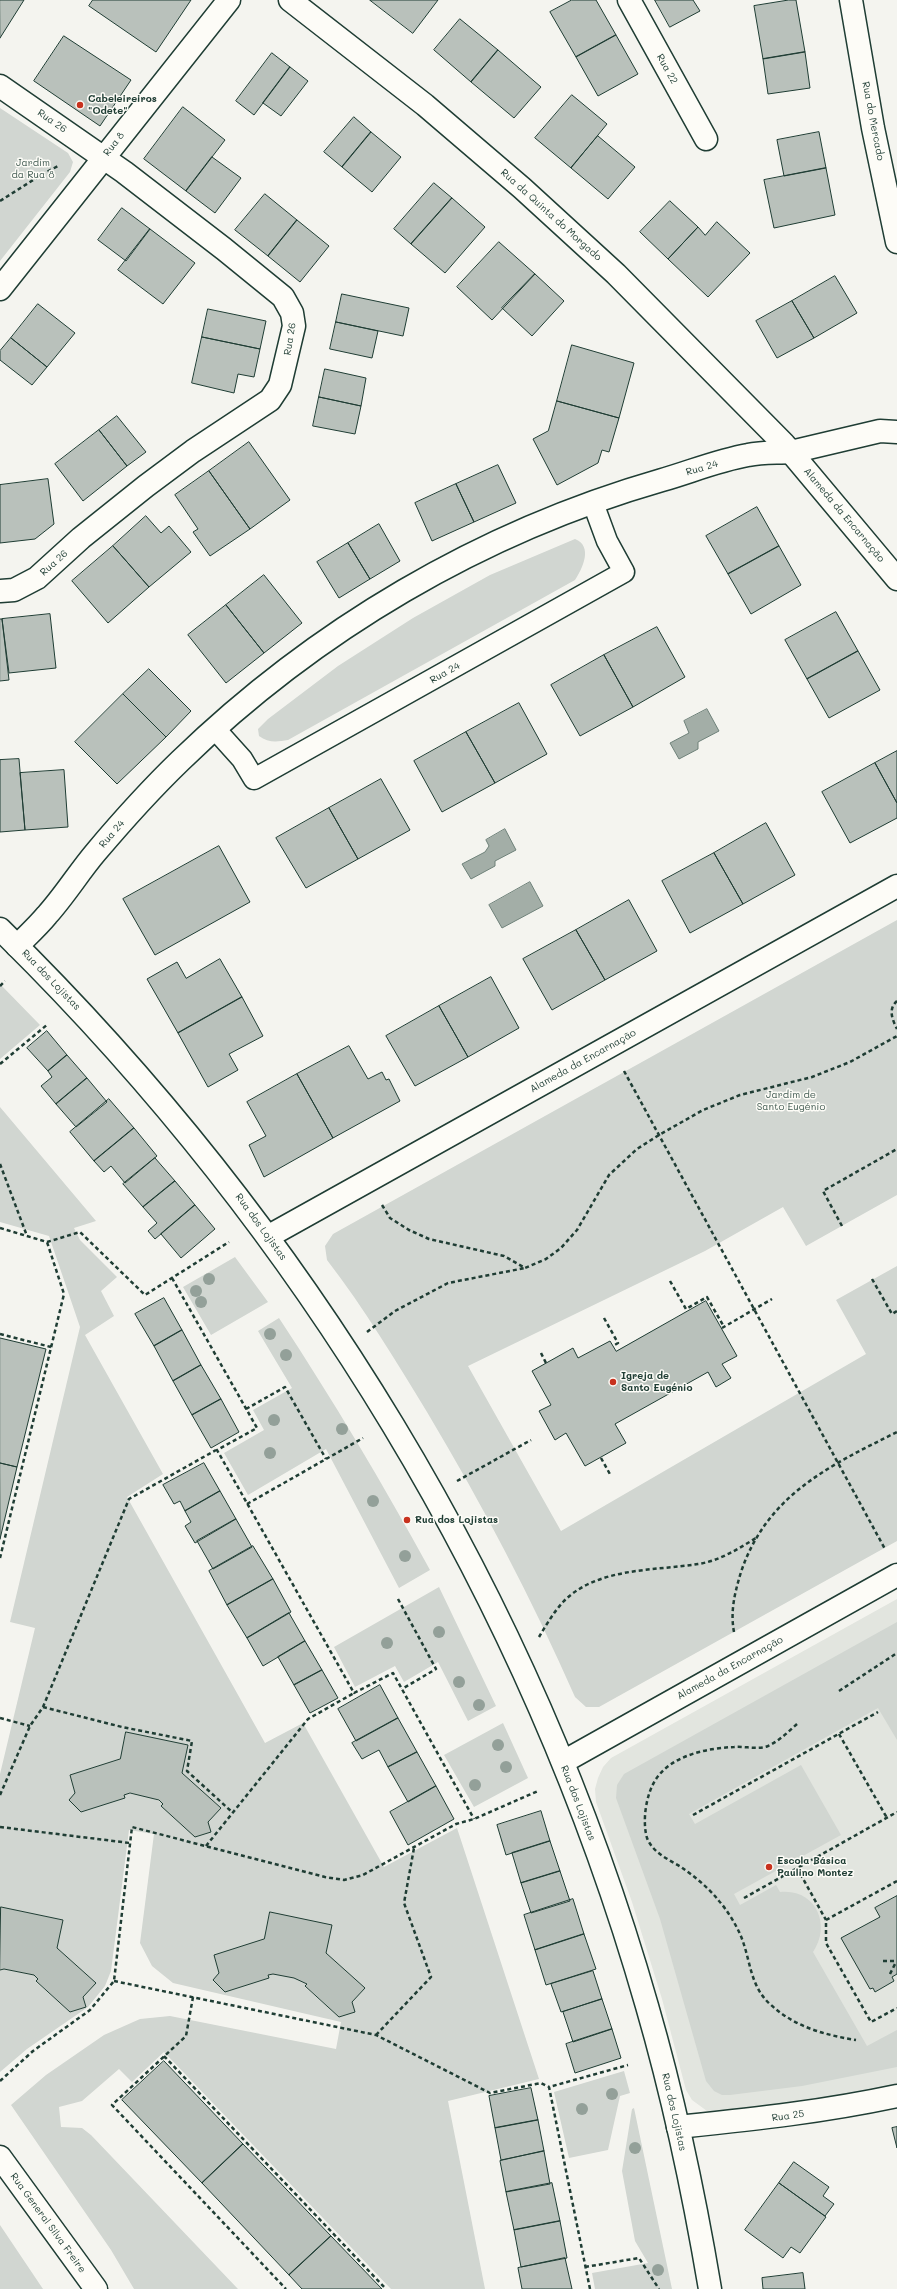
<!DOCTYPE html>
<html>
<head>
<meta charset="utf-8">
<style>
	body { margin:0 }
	canvas { display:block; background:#f4f4ef }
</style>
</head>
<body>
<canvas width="897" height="2289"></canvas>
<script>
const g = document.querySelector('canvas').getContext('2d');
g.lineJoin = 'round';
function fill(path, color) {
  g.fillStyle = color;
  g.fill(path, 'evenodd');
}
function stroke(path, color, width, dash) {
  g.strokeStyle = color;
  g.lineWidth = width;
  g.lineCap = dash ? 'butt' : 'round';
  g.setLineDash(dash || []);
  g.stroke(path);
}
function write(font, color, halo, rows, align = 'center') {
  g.font = font + ' Mali,sans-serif';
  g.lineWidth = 3;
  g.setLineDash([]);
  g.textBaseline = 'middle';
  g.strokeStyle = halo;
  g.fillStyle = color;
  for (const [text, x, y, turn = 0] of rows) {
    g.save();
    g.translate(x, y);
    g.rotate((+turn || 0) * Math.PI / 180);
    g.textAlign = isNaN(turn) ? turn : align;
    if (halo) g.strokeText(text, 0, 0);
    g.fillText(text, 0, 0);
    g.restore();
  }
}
fill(new Path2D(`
	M897,1599V2088L714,2114L707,2111L692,2100L686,2090L662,1999L632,1902L596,1802L595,1789L598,1778L603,1767L611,1758Z`), '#e2e5df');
fill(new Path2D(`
	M0,108L68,153L73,162L70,172L0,261Z
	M575,539C593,546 583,568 575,580L288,740C277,742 268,743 259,736L258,729L268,719L338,666L413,618L490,575Z
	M897,920V1195L806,1246L783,1207L705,1251L468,1366L561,1531L866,1354L836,1300L897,1266V1541L599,1707H586L575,1697C532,1599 482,1504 427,1412C396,1361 364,1308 327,1260L325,1246L333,1234Z
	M0,984L40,1025L0,1059Z
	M0,1107L96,1221L74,1228L80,1240L117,1277L101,1291L114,1316L85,1335L163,1474L127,1497L265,1743L303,1723L384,1867L457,1828L539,2079L448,2101L485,2289H391L164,2052L132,2082L119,2069L82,2101L59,2107L61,2127L82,2128L91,2135L238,2289H134L111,2250L11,2105L46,2075L104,2035L140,2019L170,2016L336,2049L341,2022L173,1983L152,1966L140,1943L154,1834L129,1830L111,1971L105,1986L88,2007L27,2049L0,2072V1970L4,1969L34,1975L38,1979L36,1982L70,2012L86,2007L83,1997L96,1983L57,1948L63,1920L1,1907L0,1912V1774L35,1628L10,1622L80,1327L49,1236L0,1222ZM126,1732L188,1745L182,1773L221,1808L208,1822L211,1832L195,1837L161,1806L163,1804C155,1797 134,1792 124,1795L125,1798L81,1812L69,1800L75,1793L70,1775L120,1759ZM264,1939L326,1953L365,1988L352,2002L355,2012L339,2017L305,1987L307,1984C299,1977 278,1972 268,1975L269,1978L225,1992L213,1981L219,1973Z
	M235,1257L268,1302L211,1335L183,1287Z
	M279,1318C333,1400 383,1484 430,1570L399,1588L326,1449L248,1495L224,1453L264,1430L253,1410L292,1388L258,1331Z
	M439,1587L496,1706L468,1721L438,1662L404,1682L395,1666L355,1687L334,1647Z
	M897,1622V1740L878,1708L689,1814L695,1824L801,1765L841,1835L734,1894L740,1905L776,1885L780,1892C815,1888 832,1924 813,1952L867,2046L897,2030V2067L802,2086L730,2095H722L714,2091L706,2081L660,1919L616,1798L617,1785L624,1774Z
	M503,1723L528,1778L474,1807L444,1755Z
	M624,2071L630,2093L620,2096L608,2150L569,2158L554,2092Z
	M634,2108L672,2289H595L592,2273L648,2263L635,2241L622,2171L632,2109Z
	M0,2225L43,2289H0Z`), '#d1d6d1');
const water = new Path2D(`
	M707,709L719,731L698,742V749L679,759L670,743L689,733L684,721Z
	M505,829L516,850L495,861V866L471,879L462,864L485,852L489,846L486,840Z
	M530,882L543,906L502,928L489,905Z`);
fill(water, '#a3aea7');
stroke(water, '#6e8179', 1);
const building = new Path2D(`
	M0,0H24L0,38Z
	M93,0H191L156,52L89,6Z
	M370,0H438L413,33Z
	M572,0H596L616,35L576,57L550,12Z
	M655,0H693L700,11L670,27Z
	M789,0H796L805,52L763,59L754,6Z
	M460,19L498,50L471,82L434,50Z
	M616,35L638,74L598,96L576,57Z
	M64,36L131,80L100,126L34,81Z
	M498,50L541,87L514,118L471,82Z
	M805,52L810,88L768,94L763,59Z
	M272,53L290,67L254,115L236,101Z
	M290,67L308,81L281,116L263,103Z
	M572,95L607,124L571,168L535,138Z
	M183,107L225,140L186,191L144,159Z
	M354,117L371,132L342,167L324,152Z
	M371,132L401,157L372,192L342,167Z
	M819,132L826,168L784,176L777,140Z
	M598,136L635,167L608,199L571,168Z
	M212,157L241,178L215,213L186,191Z
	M826,168L835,215L774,228L764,180Z
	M434,183L452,198L411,244L394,229Z
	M265,194L297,220L268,256L235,230Z
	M452,198L485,227L445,273L411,244Z
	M670,201L698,227L668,259L640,232Z
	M122,208L150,229L126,261L98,240Z
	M297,220L329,246L300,282L268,256Z
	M717,222L750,253L708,297L668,259L698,227L705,235Z
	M150,229L195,263L163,304L118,270Z
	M499,242L535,274L492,320L457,287Z
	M535,274L564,301L532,336L502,308Z
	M835,276L857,313L814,338L792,301Z
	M342,294L409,308L403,336L336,322Z
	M792,301L814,338L777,358L756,321Z
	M38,304L75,333L47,367L11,338Z
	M208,309L266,321L260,349L202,337Z
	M336,322L378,331L372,358L330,349Z
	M202,337L260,349L254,377L238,374L234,393L192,383Z
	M11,338L47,367L32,385L0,360V351Z
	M572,345L634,363L619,418L557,401Z
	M325,369L366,378L361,406L319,397Z
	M319,397L361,406L355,434L313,426Z
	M557,401L619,418L609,452L602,450L598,463L557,485L533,439L548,431Z
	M117,416L146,452L127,466L99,430Z
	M99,430L127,466L83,501L55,464Z
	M249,442L290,500L250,529L209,471Z
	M498,465L516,503L474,522L456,484Z
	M209,471L250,529L210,556L193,532L198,529L175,495Z
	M48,479L54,524L35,539L0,543V485Z
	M456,484L474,522L432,541L415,503Z
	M757,507L779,546L728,574L706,536Z
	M146,516L161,533L169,526L191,552L149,587L113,546Z
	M379,524L400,561L370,579L348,543Z
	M348,543L370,579L339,598L317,562Z
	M113,546L149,587L108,623L72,581Z
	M779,546L801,585L751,614L728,574Z
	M264,575L302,623L264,653L226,605Z
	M226,605L264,653L226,683L188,635Z
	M836,612L858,651L807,679L785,640Z
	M50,614L56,668L9,673L2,619Z
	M0,619H2L9,680L0,681Z
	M657,627L685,677L633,707L604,655Z
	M858,651L880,690L829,718L807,679Z
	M604,655L633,707L580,736L551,685Z
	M149,669L191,711L166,737L123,694Z
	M123,694L166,737L117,784L75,742Z
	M519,703L547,754L495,783L466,732Z
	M466,732L495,783L442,812L414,761Z
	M897,751V803L875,763Z
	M19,759L25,830L0,832V760Z
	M875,763L897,803V818L850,843L822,792Z
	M64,770L68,827L25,830L20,773Z
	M381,779L410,830L358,859L329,808Z
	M329,808L358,859L306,888L276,838Z
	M766,823L795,875L743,904L714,853Z
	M219,846L250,902L155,955L123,899Z
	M714,853L743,904L690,933L662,881Z
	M629,900L657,951L605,980L576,930Z
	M576,930L605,980L552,1010L523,959Z
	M220,959L242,997L178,1033L147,979L177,962L186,978Z
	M491,977L519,1028L468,1057L439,1006Z
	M242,997L263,1036L229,1054L238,1070L208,1087L178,1033Z
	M439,1006L468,1057L415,1086L386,1036Z
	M47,1031L67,1055L48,1071L27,1048Z
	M349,1046L368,1079L382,1072L386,1080L389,1079L400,1101L333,1138L297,1074Z
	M67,1055L87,1078L56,1104L41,1086L52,1077L48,1071Z
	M297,1074L333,1138L264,1177L249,1145L266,1136L247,1102Z
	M87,1078L107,1102L76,1127L56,1104Z
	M109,1099L134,1128L94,1161L70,1132Z
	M134,1128L157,1156L125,1183L111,1166L104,1172L94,1161Z
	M155,1158L175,1181L143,1207L123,1184Z
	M175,1181L195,1205L155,1239L148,1231L157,1223L143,1207Z
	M195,1205L215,1229L181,1258L161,1234Z
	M164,1298L182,1330L154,1346L135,1314Z
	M706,1301L737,1356L722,1364L731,1378L716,1387L708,1372L615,1424L626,1443L585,1466L566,1433L555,1440L539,1411L551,1405L532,1371L573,1348L578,1358L610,1341L616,1351Z
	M182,1330L201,1365L173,1381L154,1346Z
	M0,1338L46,1349L17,1467L0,1463Z
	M201,1365L221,1399L192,1415L173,1381Z
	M221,1399L239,1432L211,1448L192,1415Z
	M0,1463L17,1467L0,1539Z
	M204,1463L220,1491L185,1511L180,1501L174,1504L163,1485Z
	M220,1491L236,1519L195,1543L185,1526L191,1522L185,1511Z
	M236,1519L252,1547L213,1569L197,1541Z
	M253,1546L273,1579L227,1605L209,1571Z
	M273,1579L291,1612L247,1638L227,1605Z
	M289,1613L305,1641L263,1666L247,1638Z
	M305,1641L322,1670L294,1685L278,1657Z
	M322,1670L338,1698L310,1713L294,1685Z
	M380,1685L398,1718L356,1741L338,1709Z
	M398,1718L417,1752L388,1767L379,1750L362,1759L352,1743Z
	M126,1732L188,1745L182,1773L221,1808L208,1822L211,1832L195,1837L161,1806L163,1804L159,1800L130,1793L124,1795L125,1798L81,1812L69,1800L75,1793L70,1775L120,1759Z
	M417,1752L436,1786L408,1802L388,1767Z
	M436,1786L454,1819L408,1845L390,1812Z
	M541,1811L550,1841L506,1855L497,1825Z
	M550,1841L560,1871L521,1883L512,1853Z
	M560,1871L570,1901L531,1913L521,1883Z
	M897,1896V1974L892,1977L894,1981L875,1992L873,1988L870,1989L841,1938L880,1917L875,1908Z
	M573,1899L584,1934L535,1950L524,1915Z
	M1,1907L63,1920L57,1948L96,1983L83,1997L86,2007L70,2012L36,1981L38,1979L34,1975L4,1969L0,1970Z
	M270,1912L332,1925L326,1953L365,1988L352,2002L355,2012L339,2017L305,1986L307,1984L294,1978L273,1974L268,1975L269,1978L225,1992L213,1980L219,1973L214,1955L264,1939Z
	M584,1934L596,1969L546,1985L535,1950Z
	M593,1971L602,1999L561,2012L551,1984Z
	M602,1999L612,2029L573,2042L563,2012Z
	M612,2029L621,2058L575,2073L566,2044Z
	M164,2061L243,2144L202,2183L122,2100Z
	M531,2088L538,2120L495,2128L489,2096Z
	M538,2120L544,2151L501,2160L495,2128Z
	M897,2127V2148L892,2128Z
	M243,2144L331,2236L289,2275L202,2183Z
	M544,2151L550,2184L506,2192L500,2161Z
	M794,2162L829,2187L823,2196L834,2204L825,2216L779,2183Z
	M552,2183L560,2221L514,2230L506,2192Z
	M779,2183L826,2217L800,2253L791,2247L783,2258L745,2230Z
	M560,2221L567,2258L521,2267L514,2230Z
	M331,2236L382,2289H302L289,2275Z
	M565,2258L572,2289H522L518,2268Z
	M803,2273L805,2289H763L762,2278Z`);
fill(building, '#b9c1bb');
stroke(building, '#1f3d34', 1);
const lane = new Path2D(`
	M215,729L242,759L254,779L624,572L607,541L593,503`);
const street = new Path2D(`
	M629,0L706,139
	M851,0L873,128L897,242
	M0,86L124,172L224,249L283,297L292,313L294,326L280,385L270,400L193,451L146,486L81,538L37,578L14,590L0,591
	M0,289L229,0
	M17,946C27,936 38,926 47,915C65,895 79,872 96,852C123,820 150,790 180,761C315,630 481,532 662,480C690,472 719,460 748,455C762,452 777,453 791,452
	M678,2127C754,2119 822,2112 897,2096`);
const secondary = new Path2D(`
	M290,0L425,105L522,188L616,274L784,444L897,579
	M791,452L880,431L897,432
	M0,929C303,1226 530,1597 647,2006C674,2099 694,2194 710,2289
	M269,1236L897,886
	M563,1762L897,1575
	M0,2157L96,2289`);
stroke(lane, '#1f3d34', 23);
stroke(street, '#1f3d34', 25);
stroke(secondary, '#1f3d34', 25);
stroke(new Path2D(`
	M0,201L41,175L58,166
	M0,986L5,981
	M897,1001C888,1009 892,1019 897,1029
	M0,1064L48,1024
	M624,1071L885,1549
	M0,1164L27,1236
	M382,1205L390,1218L409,1230L429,1239L504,1256L525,1268L546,1259L561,1248L577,1230L609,1175L637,1149L659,1135L703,1110L740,1095L812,1077L850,1062L897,1036
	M842,1226L823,1191L897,1149
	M0,1228L47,1242L80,1232L145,1295L229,1242
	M172,1278L257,1428L217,1450L354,1693L393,1673L474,1819
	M872,1279L892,1314L897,1311
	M670,1281L686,1309L707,1297L724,1327
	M604,1318L618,1343L613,1346
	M722,1328L772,1299
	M367,1332L395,1311L448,1283L525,1268
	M0,1334L51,1347
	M541,1353L546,1363
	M246,1409L285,1387L326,1459
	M601,1458L611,1476
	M457,1481L531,1440
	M247,1504L363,1438
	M0,1558L64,1294L47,1242
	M398,1599L436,1669L402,1689
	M734,1632C730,1611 735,1592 741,1572C767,1495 829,1466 897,1432
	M539,1637C546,1625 554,1612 563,1602C597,1567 654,1571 698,1564C719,1561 738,1549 756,1538
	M839,1691L897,1653
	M43,1707L122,1727L192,1741L187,1771L232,1812
	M0,1718L30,1726
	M797,1724C788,1732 779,1741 768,1746C758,1750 745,1746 734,1747C708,1748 672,1755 656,1779C646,1794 642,1821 647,1838C653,1853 668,1859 681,1867C694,1876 709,1888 719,1901C727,1910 735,1923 740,1934C751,1959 749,1986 771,2005C795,2027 825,2035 856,2040
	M839,1734L887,1818
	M0,1795L30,1726L43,1707L129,1499L216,1450
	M693,1815L878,1712
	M0,1827L130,1843
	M206,1846L308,1719L354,1693
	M797,1868L826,1920
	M897,1881L826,1920V1943L871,2022L897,2008
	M744,1898L897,1812
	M883,1961H897
	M890,1974L896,1962
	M114,1981L376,2035L490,2093L541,2083L549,2087
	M193,1997L186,2036L112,2105L286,2289
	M376,2035L431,1977L404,1903L414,1848
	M164,2056L386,2289
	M0,2081L33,2051L90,2010L114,1981L132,1827L325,1877L344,1880L363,1875L456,1824L474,1819L538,1791
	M585,2267L639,2258L659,2289
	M590,2289L549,2087L628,2065`), '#1f3d34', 2.5, [4, 3]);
stroke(lane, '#fdfcf7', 20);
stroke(street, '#fdfcf7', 22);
stroke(secondary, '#fdfcf7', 22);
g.fillStyle = '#93a099';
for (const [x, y] of [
	[209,1279],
	[196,1291],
	[201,1302],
	[270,1334],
	[286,1355],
	[274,1420],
	[342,1429],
	[270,1453],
	[373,1501],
	[405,1556],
	[439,1632],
	[387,1643],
	[459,1682],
	[479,1705],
	[498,1745],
	[506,1767],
	[475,1785],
	[612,2094],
	[582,2109],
	[635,2148],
	[658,2270]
]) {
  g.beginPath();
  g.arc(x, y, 6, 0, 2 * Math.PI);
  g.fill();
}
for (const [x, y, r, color] of [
	[80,105,4,"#c8321e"],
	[613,1382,4,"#c8321e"],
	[407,1520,4,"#c8321e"],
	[769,1867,4,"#c8321e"]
]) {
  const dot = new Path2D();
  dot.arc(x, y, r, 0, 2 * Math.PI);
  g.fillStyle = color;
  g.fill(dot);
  stroke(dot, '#fdfcf7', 1.5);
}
write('10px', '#1f3d34', '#fdfcf7', [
	["Rua 22",667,69,61],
	["Rua 26",52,121,34],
	["Rua do Mercado",873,121,79],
	["Rua 8",114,144,-52],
	["Rua da Quinta do Morgado",551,215,42],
	["Rua 26",290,339,-81],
	["Rua 24",702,468,-16],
	["Alameda da Encarnação",844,515,50],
	["Rua 26",54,563,-42],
	["Rua 24",445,673,-29],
	["Rua 24",112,834,-49],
	["Rua dos Lojistas",51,980,46],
	["Alameda da Encarnação",583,1061,-29],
	["Rua dos Lojistas",261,1227,54],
	["Alameda da Encarnação",730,1668,-29],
	["Rua dos Lojistas",578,1803,69],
	["Rua dos Lojistas",674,2112,77],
	["Rua 25",788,2116,-8],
	["Rua General Silva Freire",48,2223,54]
]);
write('bold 10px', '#1f3d34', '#fdfcf7', [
	["Cabeleireiros",88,99],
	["\"Odete\"",88,111],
	["Igreja de",621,1376],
	["Santo Eugénio",621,1388],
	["Rua dos Lojistas",415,1520],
	["Escola Básica",777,1861],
	["Paulino Montez",777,1873]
], 'left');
write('10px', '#435c53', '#fdfcf7', [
	["Jardim",33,163],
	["da Rua 8",33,175],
	["Jardim de",791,1095],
	["Santo Eugénio",791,1107]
]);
</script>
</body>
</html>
